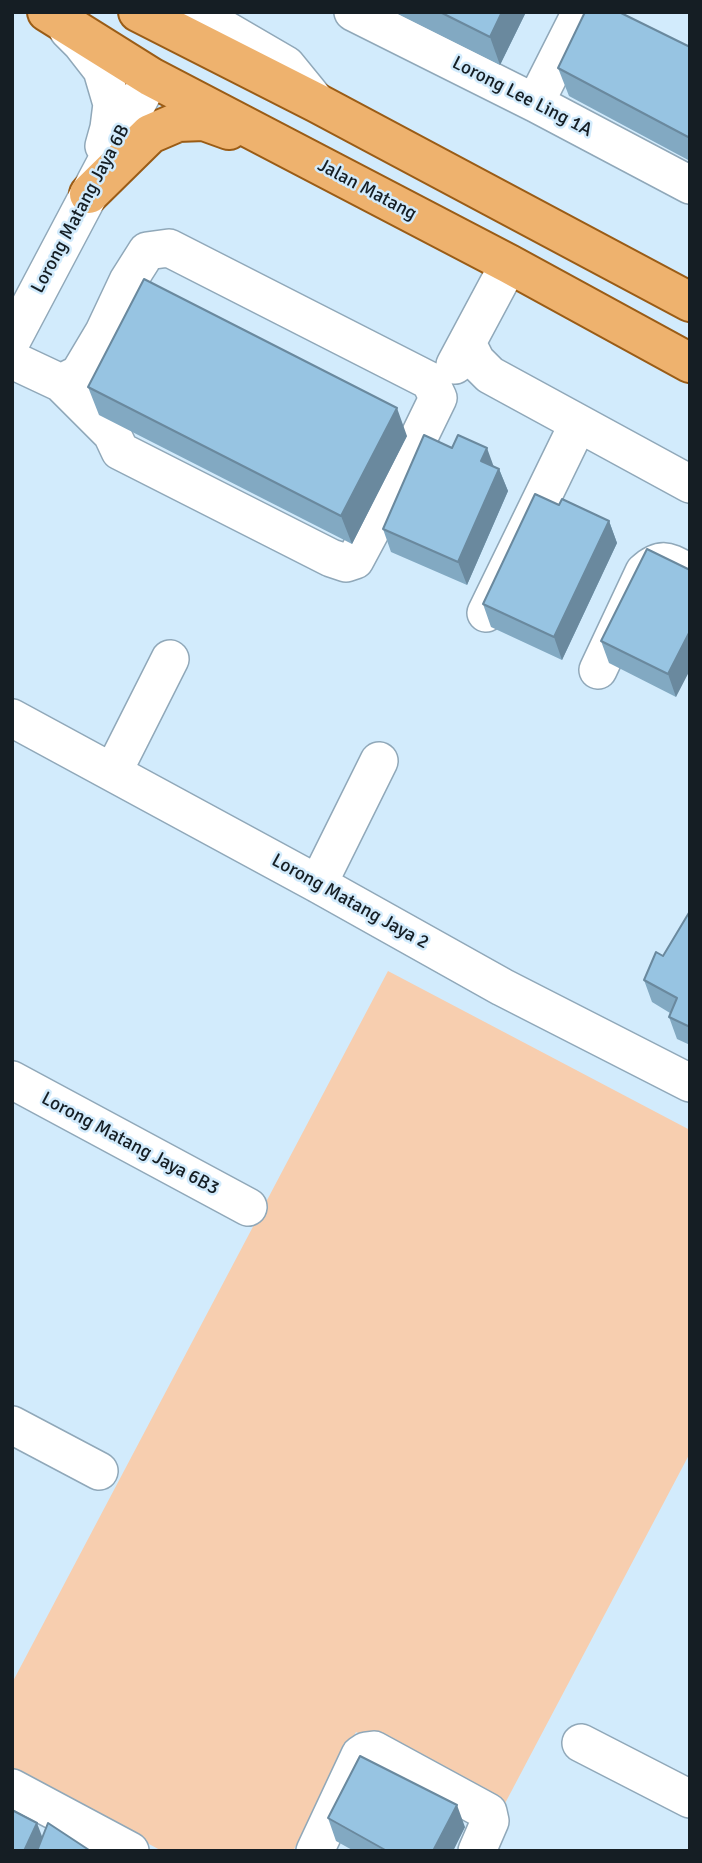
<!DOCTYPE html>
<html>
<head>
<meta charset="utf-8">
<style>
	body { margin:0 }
	#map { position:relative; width:702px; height:1863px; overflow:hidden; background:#d2ebfc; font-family:Signika,sans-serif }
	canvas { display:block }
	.frame { position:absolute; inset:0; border:14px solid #151e24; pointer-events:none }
</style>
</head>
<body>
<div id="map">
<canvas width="702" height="1863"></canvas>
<div class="frame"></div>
</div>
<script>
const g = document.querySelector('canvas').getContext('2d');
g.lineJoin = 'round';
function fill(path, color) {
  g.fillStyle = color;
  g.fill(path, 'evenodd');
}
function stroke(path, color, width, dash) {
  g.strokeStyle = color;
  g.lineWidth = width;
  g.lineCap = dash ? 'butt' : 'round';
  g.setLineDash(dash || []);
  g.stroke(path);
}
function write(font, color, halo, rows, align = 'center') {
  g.font = font + ' Signika,sans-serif';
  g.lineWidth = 5;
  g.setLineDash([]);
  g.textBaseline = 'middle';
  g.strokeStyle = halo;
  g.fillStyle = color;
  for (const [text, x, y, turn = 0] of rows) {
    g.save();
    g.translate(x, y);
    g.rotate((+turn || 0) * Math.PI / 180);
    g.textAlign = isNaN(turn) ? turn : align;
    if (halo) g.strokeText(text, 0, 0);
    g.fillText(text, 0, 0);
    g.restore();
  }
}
fill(new Path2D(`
	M388,971L690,1130V1453L502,1809L356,1732L293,1851H162L12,1771V1683Z`), '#f7ceaf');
const minor = new Path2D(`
	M195,12L286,65L317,103
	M353,12L535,103L690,185
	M68,30L81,43L102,70L112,104L109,128L104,146
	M535,103L581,12
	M12,340L151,77
	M467,343L476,361L490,375L690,484
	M12,360L61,383L79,374L104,332L128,281L147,251L169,248L430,381L438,398L400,476L355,560L346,563L331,558L120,451L112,434L61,383
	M455,365L509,264
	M486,613L578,424
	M598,670L644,572C663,554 670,563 690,573
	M12,718L318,884L502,987L690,1083
	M113,772L170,659
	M318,884L379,761
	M12,1080L248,1207
	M12,1425L99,1471
	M581,1743L690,1799
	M12,1788L130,1851
	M315,1851L360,1755L366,1751L374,1750L488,1812L490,1821L477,1851`);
const major = new Path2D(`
	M47,12L151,77L509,264L690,363
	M138,12L317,103L690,302
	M89,194L150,134L178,122L204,121L229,130`);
stroke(minor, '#90a8b9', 40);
stroke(major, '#9a5c16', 42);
stroke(minor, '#fff', 37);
stroke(major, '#eeb26e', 38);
fill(new Path2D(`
	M394,12H526L500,65Z
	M690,47V161L569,96L558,68Z
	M88,387L407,436L352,544L99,415Z
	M493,466L499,469L508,491L467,585L391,552L383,529Z
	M559,505L609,521L617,543L562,660L491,627L483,604Z
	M690,570L676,697L609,663L601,641Z
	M690,911V1045L677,1039L669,1017L670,1013L652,1002L644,980L663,956Z
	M328,1818L465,1827L453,1851H354L336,1841Z`), '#82a9c2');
fill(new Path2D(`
	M502,12H526L500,65L490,37Z
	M397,408L407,436L352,544L341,516Z
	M487,448L495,470L481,461Z
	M499,469L508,491L467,585L458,562Z
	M609,521L617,543L562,660L554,637Z
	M690,631V670L676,697L668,674Z
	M457,1805L465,1827L453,1851H433Z
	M37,1823L43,1839L38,1851H24Z`), '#6a899e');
const building = new Path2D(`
	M440,12H502L490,37Z
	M585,12H619L690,47V138L558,68Z
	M144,279L397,408L341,516L88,387Z
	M424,435L452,448L458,435L487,448L481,461L499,469L458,562L383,529Z
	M535,494L559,505L562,499L609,521L554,637L483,604Z
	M647,549L690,570V631L668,674L601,641Z
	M690,911V1027L669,1017L677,998L644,980L656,952L663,956Z
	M360,1756L457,1805L433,1851H387L328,1818Z
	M12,1810L37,1823L24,1851H12Z
	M48,1823L89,1850V1851H37Z`);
fill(building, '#97c4e2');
stroke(building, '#6a899e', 2);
write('19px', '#151e24', '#d2ebfc', [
	["Lorong Lee Ling 1A",522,97,27],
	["Jalan Matang",367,190,28],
	["Lorong Matang Jaya 6B",81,209,-62],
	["Lorong Matang Jaya 2",350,902,29],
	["Lorong Matang Jaya 6B3",130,1144,28]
]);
</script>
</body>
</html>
